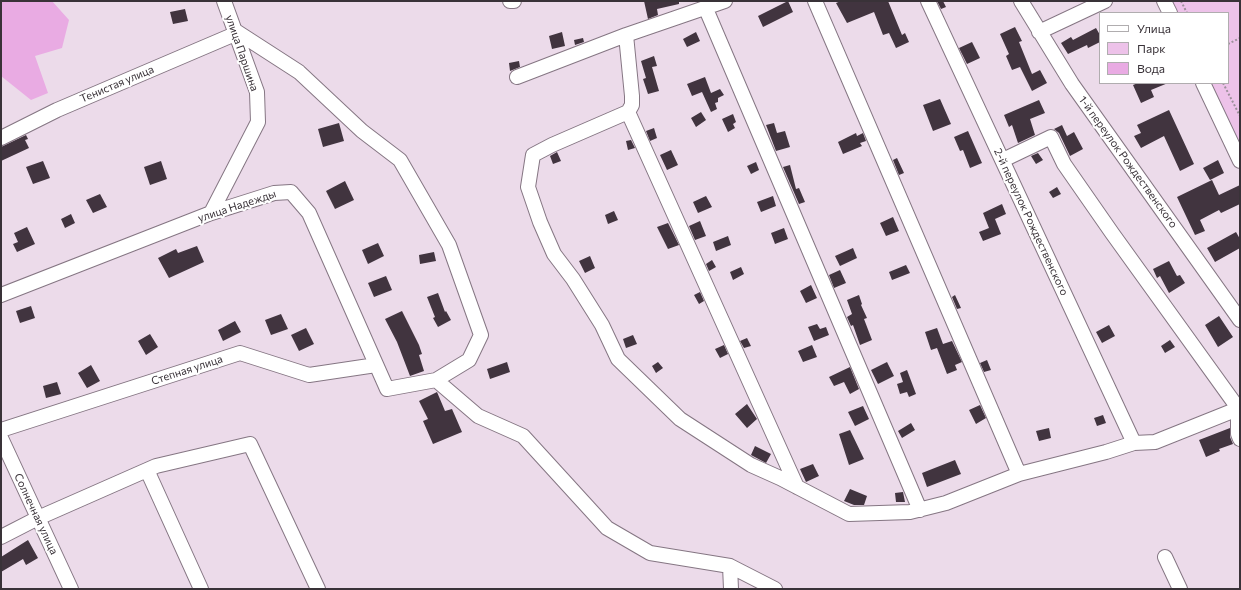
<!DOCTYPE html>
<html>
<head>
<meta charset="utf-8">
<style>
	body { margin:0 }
	#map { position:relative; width:1241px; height:590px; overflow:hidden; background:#ecdbea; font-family:Commissioner,sans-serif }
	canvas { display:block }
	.frame { position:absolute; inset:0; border:2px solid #393238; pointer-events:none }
	.legend { position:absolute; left:1099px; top:12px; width:130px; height:72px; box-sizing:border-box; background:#fff; border:1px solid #b0adaf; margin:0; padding:5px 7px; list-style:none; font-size:12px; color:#393238 }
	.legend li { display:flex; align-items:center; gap:8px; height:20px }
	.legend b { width:20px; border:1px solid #b0adaf }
</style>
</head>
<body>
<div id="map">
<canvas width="1241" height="590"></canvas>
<div class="frame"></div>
<ul class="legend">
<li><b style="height:5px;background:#fff"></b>Улица</li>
<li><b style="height:11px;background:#edc2e9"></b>Парк</li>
<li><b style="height:11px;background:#e9abe3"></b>Вода</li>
</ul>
</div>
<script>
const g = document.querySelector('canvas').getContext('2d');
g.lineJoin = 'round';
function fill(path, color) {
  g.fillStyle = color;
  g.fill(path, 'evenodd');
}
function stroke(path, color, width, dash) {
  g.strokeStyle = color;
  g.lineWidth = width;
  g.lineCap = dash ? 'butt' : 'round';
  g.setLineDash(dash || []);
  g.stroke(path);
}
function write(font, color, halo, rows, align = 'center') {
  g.font = font + ' Commissioner,sans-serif';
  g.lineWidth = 4;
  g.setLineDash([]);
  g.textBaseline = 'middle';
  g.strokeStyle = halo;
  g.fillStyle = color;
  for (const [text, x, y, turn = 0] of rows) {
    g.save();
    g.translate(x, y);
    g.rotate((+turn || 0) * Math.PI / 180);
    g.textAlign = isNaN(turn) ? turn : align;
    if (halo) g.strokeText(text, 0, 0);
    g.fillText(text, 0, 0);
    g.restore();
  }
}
fill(new Path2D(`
	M1168,1H1240V146L1209,83H1228V13H1174Z`), '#edc2e9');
fill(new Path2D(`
	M1,1H52L69,20L62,48L35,56L48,93L31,100L1,76Z`), '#e9abe3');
fill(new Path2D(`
	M644,1H679V4L657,9L658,15L648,19Z
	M788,1L793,12L763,27L758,16Z
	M841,1H888L902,35L905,33L909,42L896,48L889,33L883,35L874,12L847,23L836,3Z
	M937,1H943L946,7L941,9Z
	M185,9L188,21L173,24L170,12Z
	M1015,27L1022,41L1019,42L1032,74L1040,70L1047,83L1032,91L1020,67L1012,70L1006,56L1009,54L1000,34Z
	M1096,28L1100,35V42L1088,48L1087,45L1068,54L1061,43L1071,37L1073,40Z
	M562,32L565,46L552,49L549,36Z
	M696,32L700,41L687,47L683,39Z
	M583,38L584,42L575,45L574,40Z
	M972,42L980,58L967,64L959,48Z
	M654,56L657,66L652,67L659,91L648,94L643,79L646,78L641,61Z
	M519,61L520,67L510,71L509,63Z
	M705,77L711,93L720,89L724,95L718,98V102L715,103L717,109L711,112L702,92L692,96L687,84Z
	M1138,83H1168L1151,90L1154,97L1141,103L1133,85Z
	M940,99L951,124L933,131L923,105Z
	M1039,100L1045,113L1030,119L1035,135L1018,143L1012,125L1009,127L1004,115Z
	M1169,110L1194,164L1180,171L1164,136L1141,148L1134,136L1141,133L1137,125Z
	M701,112L706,120L696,127L691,118Z
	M733,114L736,122L733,124L735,128L728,132L722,119Z
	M339,123L344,141L323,147L318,129Z
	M774,123L777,133L785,131L790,147L776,151L766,125Z
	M1062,125L1067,136L1074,132L1083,149L1070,156L1059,133L1054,129Z
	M654,128L657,138L650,141L646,131Z
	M968,131L982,163L970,168L963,150L960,151L954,137Z
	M856,133L857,136L863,133L866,141L860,143L862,146L843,154L838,142Z
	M26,135L28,139L25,140L29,148L1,161V147Z
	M631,140L635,148L628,150L626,141Z
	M671,150L678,165L667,170L660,155Z
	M557,152L561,161L553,164L550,156Z
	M1038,153L1043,160L1036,164L1031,156Z
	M897,158L904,173L899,175L893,160Z
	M1218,160L1224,173L1210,180L1203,168Z
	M43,161L50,178L33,184L26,167Z
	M161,161L167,179L150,185L144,167Z
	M756,162L759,170L751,174L747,166Z
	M790,165L796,189L799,188L805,202L799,204L783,167Z
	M1212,180L1219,195L1240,185V204L1221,213L1219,210L1200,220L1205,231L1195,235L1177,197Z
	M345,181L354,200L335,209L326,191Z
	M1057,187L1061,194L1053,198L1049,192Z
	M100,194L107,207L93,213L86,200Z
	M706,196L712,207L698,213L693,202Z
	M773,196L776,206L761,212L757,202Z
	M1002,204L1006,214L995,219L1001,234L983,241L979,232L989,228L983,213Z
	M614,211L618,220L608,224L605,215Z
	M71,214L75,223L65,228L61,219Z
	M893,217L899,231L886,236L880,223Z
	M700,221L706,236L695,240L689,226Z
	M668,223L679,245L668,249L657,227Z
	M27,227L35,244L17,252L13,244L18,242L14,233Z
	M784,228L788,239L775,244L771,233Z
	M1236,232L1240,239V248L1215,262L1207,248Z
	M728,236L731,245L716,251L713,242Z
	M378,243L384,256L368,264L362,250Z
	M197,246L204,262L169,278L158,258L176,249L178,253Z
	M853,248L857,258L840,266L835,256Z
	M434,252L436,261L420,264L419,255Z
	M590,256L595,268L585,273L579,261Z
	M712,260L716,267L709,271L706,264Z
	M1169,261L1177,276L1180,275L1185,283L1169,293L1160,276L1157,278L1153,269Z
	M906,265L910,273L892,280L889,272Z
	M741,267L744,274L733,280L730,272Z
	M840,270L846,283L834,288L829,275Z
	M386,276L392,290L374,297L368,283Z
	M811,285L817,298L806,303L800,291Z
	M700,292L704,301L699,304L694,295Z
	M438,293L445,312L446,311L451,320L438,327L433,318L435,317L427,297Z
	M859,295L862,304L861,305L867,318L864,319L872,340L860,345L853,325L851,326L847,317L852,314L847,300Z
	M955,295L961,308L957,309L952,297Z
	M31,306L35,318L20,323L16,311Z
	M402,311L419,345L422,354L419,355L424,371L410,376L397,342L385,319Z
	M281,314L288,329L271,335L265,320Z
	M1219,316L1233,337L1218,347L1205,325Z
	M235,321L241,332L223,341L218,330Z
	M817,324L820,329L826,327L829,335L814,341L808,327Z
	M1109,325L1115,336L1102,343L1096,332Z
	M306,328L314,344L299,351L291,335Z
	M937,328L943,344L952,341L962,362L955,365L957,370L947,374L937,348L931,350L925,332Z
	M150,334L158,347L146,355L138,341Z
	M633,335L637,344L626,348L623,339Z
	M747,338L751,346L744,348L740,341Z
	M1170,340L1175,347L1165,353L1161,346Z
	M724,345L728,354L720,358L715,349Z
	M812,345L817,357L803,362L798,351Z
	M987,360L991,370L984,372L980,363Z
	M507,362L510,372L490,379L487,369Z
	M658,362L663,368L656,373L652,366Z
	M887,362L894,376L878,384L871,370Z
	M91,365L100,381L87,388L78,373Z
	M850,367L859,389L850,394L844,382L834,386L829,377Z
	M907,370L916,394L909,397L907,392L900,394L897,384L903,382L900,373Z
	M57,382L61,394L46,398L43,386Z
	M437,392L445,411L452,409L462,432L433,444L423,421L428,419L419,401Z
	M747,404L757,419L747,428L735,414Z
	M980,405L986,418L976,424L969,410Z
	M863,406L869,419L855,426L848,412Z
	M1103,415L1106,423L1097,426L1094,418Z
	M911,423L915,430L902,438L898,431Z
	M1049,428L1051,438L1039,441L1036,431Z
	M1230,428V437L1233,444L1219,449L1220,451L1206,457L1199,440Z
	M850,430L864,459L849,465L839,434Z
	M755,446L771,454L766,463L751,455Z
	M955,460L961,474L927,487L922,473Z
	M813,464L819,476L806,482L800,469Z
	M850,489L867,496L864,505H854L844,501Z
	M903,492L905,502H896L895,493Z
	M28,540L38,558L26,565L23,559L1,572V557Z`), '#41343f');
const minor = new Path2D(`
	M510,1H514
	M815,1L1019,474
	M928,1L1134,443
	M1021,1L1072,84L1240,320
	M1164,1L1170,13
	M706,9L920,510
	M234,30L299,72L362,131L400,160L449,245L481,335L469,360L436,380
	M1039,32L1105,1
	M626,35L632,96V105L628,112L552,145L533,155L528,187L540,222L554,254L573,279L602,325L618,359L680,419L751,465L780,478L849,514L910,512L946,503L1019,474L1106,452L1134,443L1155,442L1240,408
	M517,77L626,35L725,1
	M1203,83L1240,161
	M628,112L797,487
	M1,138L57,110L235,34
	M1003,160L1051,137L1064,164L1112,233L1238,408V434L1240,439
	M211,213L258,122L257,92L224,1
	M1,295L211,213L274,193L291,192L309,213L387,389L436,380L478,416L523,436L607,528L650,553L730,566L775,589
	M1,430L240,353L309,375L376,365
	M1,438L71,589
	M147,470L201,589
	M1,537L38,518L156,466L250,444L318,589
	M1165,557L1180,589
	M730,566L731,589`);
stroke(minor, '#857683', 16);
stroke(new Path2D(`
	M1181,1L1187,13
	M1228,44L1240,38
	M1223,83L1240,116`), '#9c909b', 2, [2, 2]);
stroke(minor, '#fff', 14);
write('11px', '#393238', '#fff', [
	["улица Паршина",242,53,71],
	["Тенистая улица",117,84,-23],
	["1-й переулок Рождественского",1128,162,54],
	["улица Надежды",237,206,-18],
	["2-й переулок Рождественского",1031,222,65],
	["Степная улица",187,370,-18],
	["Солнечная улица",36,514,65]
]);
</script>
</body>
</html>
